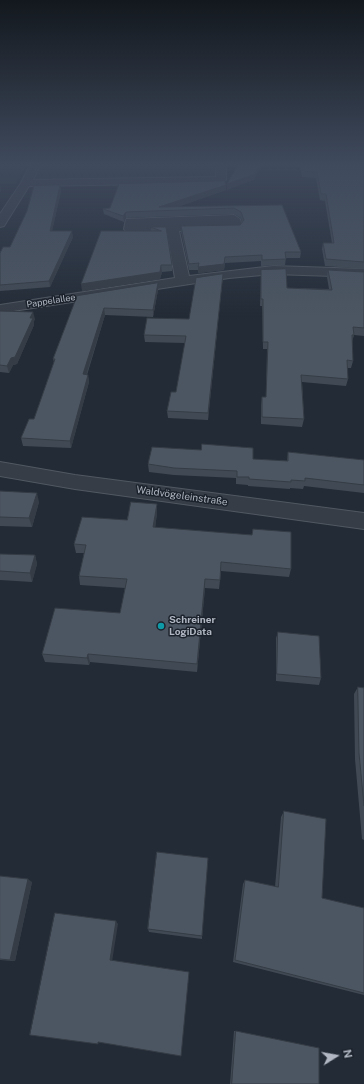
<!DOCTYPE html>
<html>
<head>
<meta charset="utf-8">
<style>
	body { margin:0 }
	#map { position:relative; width:364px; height:1084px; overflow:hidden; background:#232b36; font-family:"Public Sans",sans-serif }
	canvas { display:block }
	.north { position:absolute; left:316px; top:1036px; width:40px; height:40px; -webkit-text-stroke:3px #1c222b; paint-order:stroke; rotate:79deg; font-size:11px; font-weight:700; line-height:16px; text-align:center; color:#b1b8c3 }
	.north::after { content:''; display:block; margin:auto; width:14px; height:18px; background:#b1b8c3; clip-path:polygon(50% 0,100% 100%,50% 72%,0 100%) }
</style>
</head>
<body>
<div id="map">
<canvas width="364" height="1084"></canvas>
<div class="north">N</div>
</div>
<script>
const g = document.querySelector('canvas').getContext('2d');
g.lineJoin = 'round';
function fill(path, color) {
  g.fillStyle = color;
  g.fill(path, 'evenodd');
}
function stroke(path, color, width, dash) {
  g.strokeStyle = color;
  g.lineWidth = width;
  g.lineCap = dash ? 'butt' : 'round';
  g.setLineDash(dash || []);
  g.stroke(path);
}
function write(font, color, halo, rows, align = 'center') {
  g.font = font + ' "Public Sans",sans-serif';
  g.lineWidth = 3;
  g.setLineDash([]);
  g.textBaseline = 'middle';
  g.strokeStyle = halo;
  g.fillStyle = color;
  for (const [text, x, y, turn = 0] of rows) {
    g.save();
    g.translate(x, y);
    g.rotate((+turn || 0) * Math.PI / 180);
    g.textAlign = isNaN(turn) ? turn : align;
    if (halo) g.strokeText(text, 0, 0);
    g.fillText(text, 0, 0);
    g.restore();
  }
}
fill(new Path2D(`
	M0,165H26L16,184H0Z
	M40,165H217L216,179L32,182Z`), '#283939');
const street = new Path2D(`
	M30,165H40L33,180L216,177V165H226V180L221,183L29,186L4,226L0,227V214L21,183Z
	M234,215L240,219L242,226L240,229L179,231L189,276L273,266L364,269V277L273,274L229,278L0,313V305L175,278L167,232H126L124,229L126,219Z
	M0,462L75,475L364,513V529L75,489L0,476Z`);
stroke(street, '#515861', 2);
fill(street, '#363d47');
fill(new Path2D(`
	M291,165H364V269L325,266L322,249L323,243H332L325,201L320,200L316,178L302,177L300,167H292Z
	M60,185L61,191L52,231L73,237L50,287L0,291V253L10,247Z
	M226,185V190L177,207L282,205L301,252L300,258H286L285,265L261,266V261L225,263L224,270L198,273V270H189L181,232V226L240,225L242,222L241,218L234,214L126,218L124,222L104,214L103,209L110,208Z
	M151,227H166L172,265V271L162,272L160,279L82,291L151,231Z
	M261,270L287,288L329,289L327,277L328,270L364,272V336L354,335L352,342L353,361L351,368H347L348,379L346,386L302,382L304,419L302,427L261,424V405L262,397H266L267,349H263L262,306H260L261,277Z
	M223,274L208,420L168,418L167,411L176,392L185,343L145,342L144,335L189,319Z
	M158,283V290L153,317L105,315L87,375H88L89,382L71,448L23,446L21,438L34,419L54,362L53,359L77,296Z
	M0,311L35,319L34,321V325L17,364L13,365L9,373L0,372Z
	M288,452L364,460V493L304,486L303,489L290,488V489L248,486V485L236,484V478L174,475L149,472L148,464L253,459L287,461Z
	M0,491L39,502L32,527L0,526Z
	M157,504V513L155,528L252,535L253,529L291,569L289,577L221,571L219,589L205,588L197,672L90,662L89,665L45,662L42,654L120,613L125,588L80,585L79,576L84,553H76L74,544L127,520Z
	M0,554L35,555L37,564L32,582L0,580Z
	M278,632L321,678L319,685L276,681V638Z
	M358,687L364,688V840L362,839L355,759L354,694Z
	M284,811L322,898L364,908V995L233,962L243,884L245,880L275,887L281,817Z
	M0,876L32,882L15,961L0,960Z
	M148,929L202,936V939L149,932Z
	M234,1031H236L319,1084H230Z`), '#414a54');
fill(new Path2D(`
	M260,165H262L254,180L227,190V184Z
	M0,184L1,191L0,193Z
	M60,185L61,191L51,236L50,231Z
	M226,185V190L169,210L159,207Z
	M126,212V218L124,222L123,216Z
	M72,231L73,237L50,287L49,281Z
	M225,257L224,270L198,273V267Z
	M161,265L162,272L160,279L82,291L81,284Z
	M223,274L222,281L208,420V413Z
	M158,283V290L153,317V310Z
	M104,308L105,315L84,382L83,374Z
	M33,312L35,319L34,321V325L17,364L13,365L9,373L7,366Z
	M88,375L89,382L71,448L70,441Z
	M37,493L39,502L32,527L29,518Z
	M157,504V513L154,536L153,527Z
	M35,555L37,564L32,582L30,573Z
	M205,579V588L197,672V664Z
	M88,654L90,662L89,665L87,658Z
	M28,879L32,882L15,961L10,960Z
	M116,921L118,924L112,962L110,960Z`), '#353c45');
const building = new Path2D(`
	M238,165H260L255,174L227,184Z
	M302,165H364V262L326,259L323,243H334L326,194H321L317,172L303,171Z
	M225,181L226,185L159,207L282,205L301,252H285L286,259L262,260V255L225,257L224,264L198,267L199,263L189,264L181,226L240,225L244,220L241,212L234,208L126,212L123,216L103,209L110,208L119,184Z
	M60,185L50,231H72L49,281L0,285V253L3,247H10L27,211L34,186Z
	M151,227H166L172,265H161L160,272L81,284L101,231H161Z
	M286,269L287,288L332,290L328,270L364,272V328L353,327L354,335H352L353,361L347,360L348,379L301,375L304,419L262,417V397H266L268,342H263V299H261V270Z
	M223,274L208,413L167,411L171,392H176L186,336L144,335L147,318L189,319L196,278Z
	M158,283L153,310L104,308L83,374L88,375L70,441L21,438L29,419H34L55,359H53L77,296Z
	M0,311L33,312L30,318H33L15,357L11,358L7,366L0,365Z
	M202,444L253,448V459L288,461V452L364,460V485L305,478V481L291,480V482L249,479V477H237V471L174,468L148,464L152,447L201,450Z
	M0,491L37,493L29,518L0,517Z
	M131,502L157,504L153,527L252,535L253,529L291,532V569L221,562L220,580L205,579L197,664L88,654L87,658L42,654L55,608L120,613L127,579L79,576L86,545L74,544L82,517L127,520Z
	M0,554L35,555L30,573L0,571Z
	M278,632L319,636L321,678L277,674Z
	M358,687L364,688V806L359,753Z
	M284,811L326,819L322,898L364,908V993L235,960L245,880L278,887Z
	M157,852L208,858L202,936L148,929Z
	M0,876L28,879L10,960L0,959Z
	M55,913L116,921L110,960L189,972L181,1056L98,1042V1044L30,1035Z
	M236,1031L319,1048V1084H232Z`);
fill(building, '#4c5662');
stroke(building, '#353c45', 1);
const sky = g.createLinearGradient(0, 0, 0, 317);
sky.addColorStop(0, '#13181e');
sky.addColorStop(0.52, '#3f4a5d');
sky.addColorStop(1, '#3f4a5d00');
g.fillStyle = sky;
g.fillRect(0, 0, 364, 317);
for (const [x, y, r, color] of [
	[161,626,4,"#0f9aa8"]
]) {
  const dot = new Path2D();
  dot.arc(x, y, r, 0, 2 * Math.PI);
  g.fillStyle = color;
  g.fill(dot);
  stroke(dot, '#1c222b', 1.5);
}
write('9px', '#b1b8c3', '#1c222b', [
	["Pappelallee",51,301,-9]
]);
write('10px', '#b1b8c3', '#1c222b', [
	["Waldvögeleinstraße",182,496,8]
]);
write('bold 10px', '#b1b8c3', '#1c222b', [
	["Schreiner",169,620],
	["LogiData",169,632]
], 'left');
</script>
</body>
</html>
